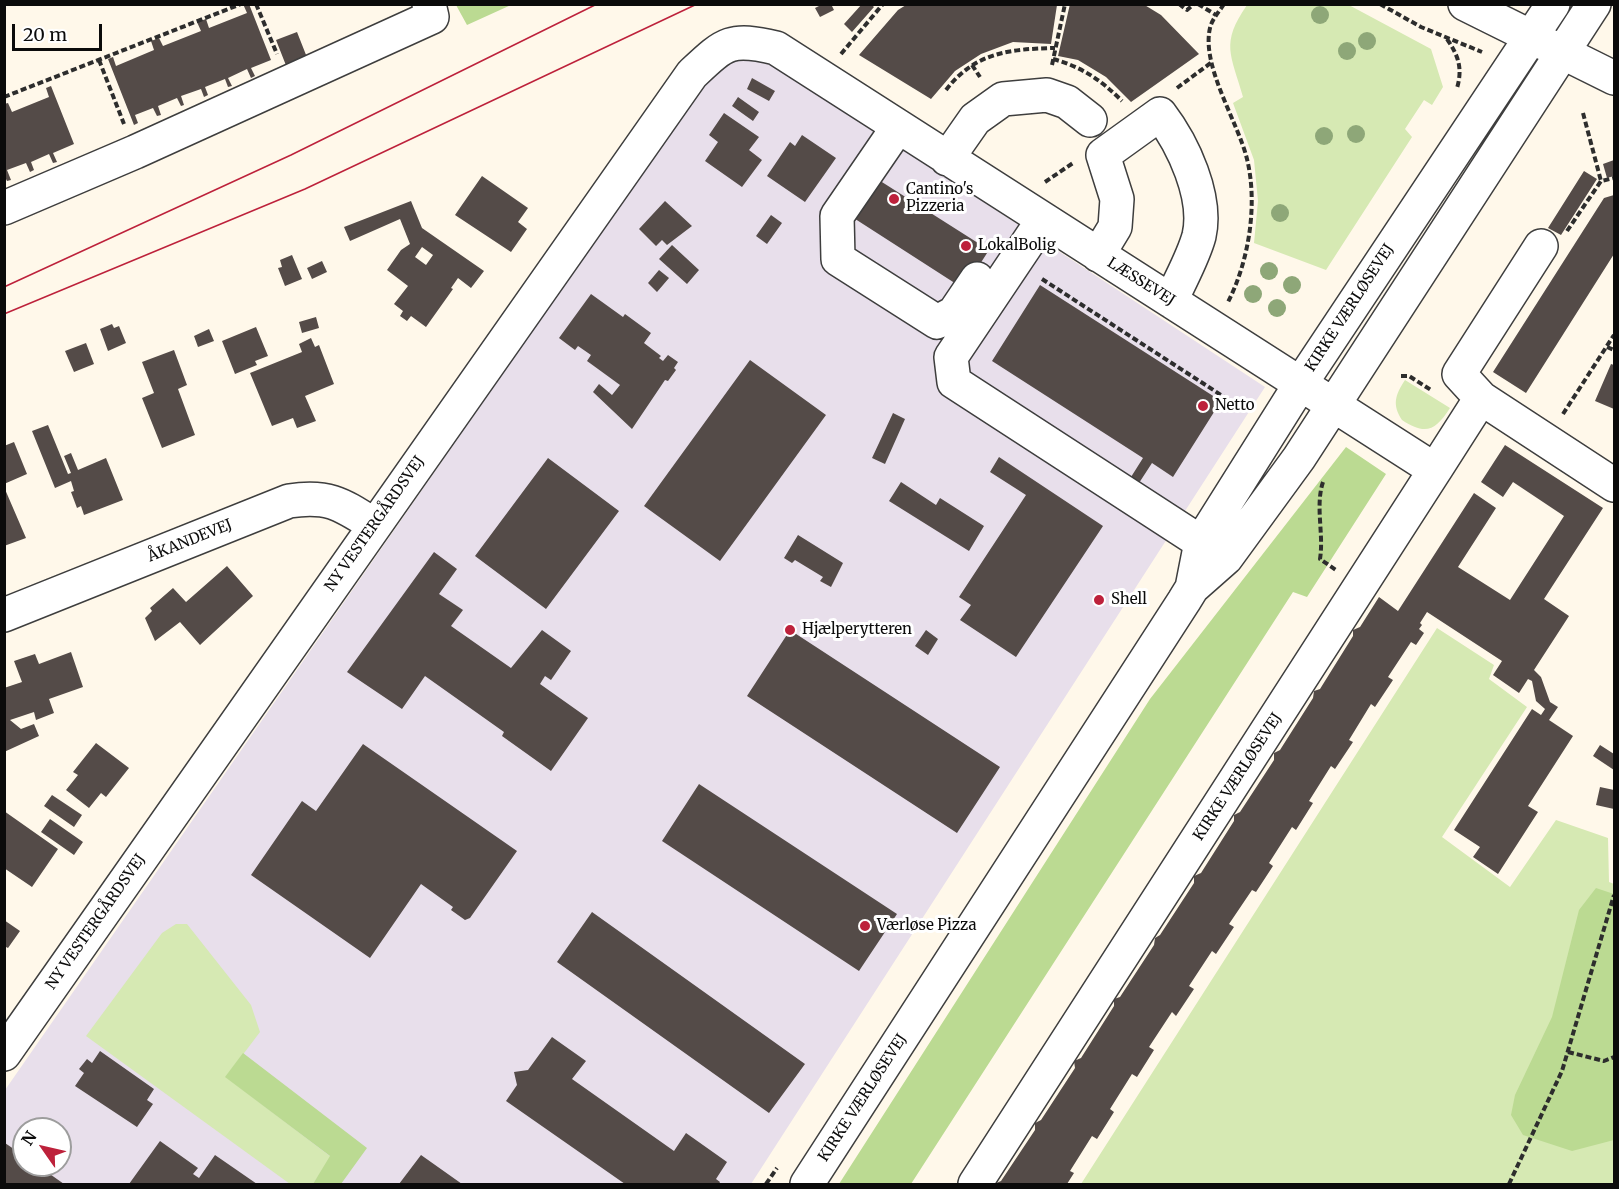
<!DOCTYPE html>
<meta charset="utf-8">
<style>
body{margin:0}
#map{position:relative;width:1619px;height:1189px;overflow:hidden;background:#fff8ea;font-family:Merriweather,serif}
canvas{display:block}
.frame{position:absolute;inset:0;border:6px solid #0b0b0b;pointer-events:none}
.north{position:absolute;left:12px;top:1117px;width:60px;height:60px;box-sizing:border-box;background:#fff;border:2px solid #9d9d9d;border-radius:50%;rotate:304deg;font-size:16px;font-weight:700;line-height:24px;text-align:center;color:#0b0b0b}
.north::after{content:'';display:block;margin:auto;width:21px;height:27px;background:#bd213b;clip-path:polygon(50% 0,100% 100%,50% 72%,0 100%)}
.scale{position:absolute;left:12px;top:24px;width:90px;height:27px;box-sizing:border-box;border:3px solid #0b0b0b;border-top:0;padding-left:8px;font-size:18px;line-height:21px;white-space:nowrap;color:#0b0b0b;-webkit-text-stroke:4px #fff;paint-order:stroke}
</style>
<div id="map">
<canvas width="1619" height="1189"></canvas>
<div class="frame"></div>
<div class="north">N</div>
<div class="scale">20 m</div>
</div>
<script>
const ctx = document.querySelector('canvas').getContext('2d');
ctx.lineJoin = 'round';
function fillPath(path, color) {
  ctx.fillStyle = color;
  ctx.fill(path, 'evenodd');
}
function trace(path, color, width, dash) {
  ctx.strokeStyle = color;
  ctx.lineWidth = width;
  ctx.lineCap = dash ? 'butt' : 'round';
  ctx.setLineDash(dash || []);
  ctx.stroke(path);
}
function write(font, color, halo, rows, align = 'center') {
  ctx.font = font + ' Merriweather,serif';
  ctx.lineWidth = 6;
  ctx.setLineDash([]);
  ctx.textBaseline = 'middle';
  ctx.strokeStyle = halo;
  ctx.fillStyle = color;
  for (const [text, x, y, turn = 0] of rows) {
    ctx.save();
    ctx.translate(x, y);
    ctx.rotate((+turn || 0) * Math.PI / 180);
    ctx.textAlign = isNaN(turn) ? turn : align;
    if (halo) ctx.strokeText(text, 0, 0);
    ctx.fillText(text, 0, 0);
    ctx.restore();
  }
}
fillPath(new Path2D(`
 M734 54 768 60 1265 387 751 1184H5V1090L707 80ZM24 1129H60V1165H24Z`), '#e8dfeb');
fillPath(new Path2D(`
 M1347 4 1431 49 1443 87 1432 105 1424 100 1405 129 1412 137 1326 270 1254 243 1258 201 1254 160 1233 103 1243 97C1231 54 1220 44 1247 5Z
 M1405 380 1450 408C1436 430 1426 436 1402 420 1392 405 1395 395 1405 380Z
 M1437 628 1494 665 1489 679 1527 707 1442 837 1510 887 1556 820 1608 838 1609 882 1614 884V1184H1081Z
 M176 924H187L251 1005 260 1032 226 1077 331 1157 313 1184H290L86 1036 162 933Z`), '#d6e9b3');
fillPath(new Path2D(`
 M456 5H511L467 25Z
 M1346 447 1386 474 1307 597 1293 592 911 1184H839L1150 699Z
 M1596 888 1614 894V1140L1572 1151 1523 1135 1511 1115 1515 1095 1552 1017 1579 910Z
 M243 1053 367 1148 341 1184H313L330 1156 225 1077Z`), '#bbda92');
fillPath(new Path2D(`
 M243 4H249L271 60 251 68 255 76 251 78 247 69 228 78 232 86 228 87 225 79 205 87 208 95 204 97 201 89 181 96 184 105 181 106 177 98 158 106 161 115 157 116 153 108 135 115 138 123 134 125 108 59 113 57 116 66 154 50 151 41 159 38 163 46 201 31 197 22 206 19 209 28 247 13Z
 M823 4H831L834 10 820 17 815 8Z
 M862 4H871L874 7 852 32 844 24Z
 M1070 4H1143L1161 15 1199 54 1131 102 1106 77 1078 60 1058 56Z
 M906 5H1057L1051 44 1013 42 981 54 955 71 931 99 859 55 898 10Z
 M297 32 310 65 289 73 276 40Z
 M752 78 775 91 769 101 747 89Z
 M51 86 74 144 53 153 57 162 53 163 49 154 31 162 34 170 30 172 26 163 7 170 11 180 7 181 4 175V104L8 103 12 112 49 97 46 88Z
 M738 97 759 112 753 121 732 106Z
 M724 113 759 137 749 150 762 160 742 187 705 161 718 142 709 135Z
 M802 135 836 158 805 202 767 176 790 142 795 146Z
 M1614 160V176L1607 178 1603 164Z
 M1584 171 1597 179 1561 235 1548 228Z
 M482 176 528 208 518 222 527 229 511 252 455 215Z
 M874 177 989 250 964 289 849 215Z
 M1614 195V254L1526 393 1493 372 1604 198Z
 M411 201 422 228 484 271 471 288 458 278 451 288 453 289 426 327 411 316 407 321 400 316 403 311 394 304 408 286 387 270 401 250 410 244 400 219 350 241 344 227ZM422 247 433 255 426 265 415 257Z
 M665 201 692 226 667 245 662 240 656 246 639 229Z
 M771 215 782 223 767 244 756 236Z
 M672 245 699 270 687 284 659 259Z
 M292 255 302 279 285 286 278 268 282 267 280 260Z
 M322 261 327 272 312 279 307 268Z
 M659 270 669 278 657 292 648 283Z
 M1040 285 1221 401 1173 477 1152 463 1139 483 1131 477 1143 458 992 361Z
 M591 294 623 317 625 314 651 333 644 343 661 356 659 358 663 361 668 355 678 362 674 368 676 370 668 381 665 380 632 429 593 392 599 384 612 395 620 385 587 361 591 355 578 346 575 350 559 338Z
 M316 317 319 328 302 333 299 322Z
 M112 324 114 328 119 326 126 343 108 351 100 329Z
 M256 327 268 356 255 361 257 365 235 374 222 341Z
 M209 329 214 341 198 347 194 336Z
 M311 338 315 347 319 345 334 384 305 396 316 421 297 428 293 418 272 426 250 373 302 352 299 344Z
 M86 343 94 364 74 372 65 351Z
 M174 350 187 385 178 389 195 435 162 448 142 398 154 393 142 362Z
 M750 360 826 415 720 561 644 506Z
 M1611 364 1614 365V409L1595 401Z
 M893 413 905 419 885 464 872 458Z
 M48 425 68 474 71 473 64 456 71 453 78 470 106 458 123 500 84 515 81 506 77 508 71 492 74 491 71 481 55 488 32 431Z
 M14 442 27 474 4 484V446Z
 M1505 445 1603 508 1544 599 1569 616 1534 670 1541 677 1550 702 1558 707 1549 720 1573 736 1528 806 1538 812 1498 874 1473 857 1480 847 1454 830 1532 709 1541 715 1545 709 1536 701 1532 681 1528 679 1519 693 1493 675 1502 661 1427 612 1420 623 1422 625 1419 629 1424 633 1416 645 1411 642 1388 677 1393 680 1375 707 1371 704 1349 740 1353 742 1335 769 1331 766 1309 801 1313 803 1296 830 1292 827 1269 863 1273 866 1256 892 1252 890 1229 924 1234 927 1216 954 1212 951 1189 986 1194 989 1176 1016 1172 1012 1149 1047 1154 1050 1137 1077 1132 1074 1110 1109 1114 1112 1097 1139 1092 1136 1070 1171 1074 1173 1067 1184H994L1001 1181 1035 1130V1123L1041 1120 1075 1068 1074 1061 1081 1058 1114 1006V999L1120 997 1154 945 1155 938 1160 935 1194 883V876L1201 873 1234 821V815L1240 812 1274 760V753L1280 750 1313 698 1314 691 1320 689 1353 636V630L1360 627 1379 597 1398 611 1474 493 1496 508 1458 567 1510 600 1564 516 1513 482 1503 497 1481 482Z
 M999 457 1103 526 1016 657 960 620 971 605 959 597 1026 495 990 472Z
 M548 458 619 511 546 609 475 556Z
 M901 482 936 505 940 498 984 526 969 551 889 501Z
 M4 487 26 538 4 546Z
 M798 535 843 563 831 587 820 581 823 577 795 560 792 563 784 558Z
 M434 552 457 569 439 594 463 610 451 626 511 668 542 630 571 651 551 680 545 676 540 684 588 718 551 771 502 736 504 732 425 676 402 709 347 672Z
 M227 566 253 596 200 645 180 622 155 641 145 618 152 611 150 608 173 588 186 602Z
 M790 630 1000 767 957 833 747 696Z
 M926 630 938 639 928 655 915 646Z
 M71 652 83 687 49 699 54 713 36 720 34 712 10 720 21 729 34 724 39 736 4 752V688L22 682 14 661 35 654 39 664Z
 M96 743 129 768 106 797 101 793 89 808 66 790 78 775 73 772Z
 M363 744 517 851 470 918 465 920 451 910 453 907 421 884 370 958 251 875 302 801 316 811Z
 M1600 745 1614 754V770L1593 756Z
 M699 784 897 914 859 971 662 841Z
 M1600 787 1614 790V809L1596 805Z
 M52 795 82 815 74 827 44 806Z
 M4 811 58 849 32 887 4 868Z
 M50 819 83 842 74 855 41 832Z
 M592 912 805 1064 769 1113 557 962Z
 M4 920 20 931 8 948 4 946Z
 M552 1037 586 1061 572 1079 674 1151 686 1133 727 1162 716 1179 720 1182 719 1184H625L506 1101 517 1085 514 1072 528 1070Z
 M100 1051 154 1089 147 1100 153 1104 137 1127 75 1086 84 1073 79 1069 87 1059 92 1063Z
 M160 1141 198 1168 193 1174 199 1178 215 1155 257 1184H129Z
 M5 1143 24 1156V1165H37L64 1184H4Z
 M421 1155 462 1184H399Z`), '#544b48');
const minor = new Path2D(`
 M1465 4 1614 78
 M898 127 837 216 838 259 937 322 954 313 977 279
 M947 159 975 119 1003 99 1047 95 1067 102 1090 120
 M4 208 135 152 432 17 429 4
 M1043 220 951 357 954 382 1219 554
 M1098 255 1115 227 1117 199 1103 155 1160 114C1183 144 1208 197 1199 236 1193 258 1180 280 1171 301
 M1481 398 1459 374 1541 246
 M1435 470 1481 398 1614 485
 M1192 588 1201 542 1301 383 1553 4
 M4 615 289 501C329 495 341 504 374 525
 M4 1054 692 74C725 43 730 37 776 48L1435 470 975 1184
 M807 1184 1184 601 1192 588 1226 558 1299 458 1594 4`);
trace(minor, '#3e3e3e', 36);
trace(new Path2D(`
 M256 4 277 54
 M1179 4 1187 10 1194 4
 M1198 4 1216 15
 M1224 4C1219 12 1212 19 1210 28 1201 66 1238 122 1247 159 1258 204 1249 261 1228 302
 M1380 4 1421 27 1482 52
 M1447 39C1458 55 1463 68 1457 88
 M841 54 883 4
 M1053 59C1082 67 1101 80 1122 101
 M99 60 124 124
 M972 65 980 77
 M1052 65 1065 4
 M1177 88 1212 62
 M946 90C975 52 1010 49 1055 48
 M4 97 241 4
 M1583 113 1601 181
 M1045 182 1073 163
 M1567 231 1601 181 1614 178
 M1042 279 1238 406
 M1607 347 1614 350
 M1401 376H1409L1431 390
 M1563 414 1614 335
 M1323 482C1315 506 1324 534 1320 559L1336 570
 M1568 1052 1604 1061 1614 1057
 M766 1184 777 1168
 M1509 1184 1562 1071 1614 895`), '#2d2d2d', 4, [6, 3]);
trace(minor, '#fff', 33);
trace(new Path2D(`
 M4 287 291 155 597 4
 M4 314 305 189 697 4`), '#bd213b', 1.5);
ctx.fillStyle = '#8ea778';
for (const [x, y] of [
 [1320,15],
 [1367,41],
 [1347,51],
 [1356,134],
 [1324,136],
 [1280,213],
 [1269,271],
 [1292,285],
 [1253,294],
 [1277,308]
]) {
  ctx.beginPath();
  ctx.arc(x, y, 9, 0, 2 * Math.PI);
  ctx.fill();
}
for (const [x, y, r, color] of [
 [894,199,6,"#bd213b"],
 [966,246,6,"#bd213b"],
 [1203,406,6,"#bd213b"],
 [1099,600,6,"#bd213b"],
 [790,630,6,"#bd213b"],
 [865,926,6,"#bd213b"]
]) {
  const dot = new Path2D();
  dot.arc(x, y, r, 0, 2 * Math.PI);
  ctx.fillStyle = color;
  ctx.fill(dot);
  trace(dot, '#fff', 2);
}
write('15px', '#0b0b0b', '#fff', [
 ["Cantino's",906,190],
 ["Pizzeria",906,207],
 ["LokalBolig",978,246],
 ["Netto",1215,406],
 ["Shell",1111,600],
 ["Hjælperytteren",802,630],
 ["Værløse Pizza",877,926]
], 'left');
write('15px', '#0b0b0b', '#fff', [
 ["LÆSSEVEJ",1141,282,32],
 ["KIRKE VÆRLØSEVEJ",1350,308,-57],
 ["NY VESTERGÅRDSVEJ",375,524,-55],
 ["ÅKANDEVEJ",190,541,-22],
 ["KIRKE VÆRLØSEVEJ",1238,777,-57],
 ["NY VESTERGÅRDSVEJ",96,922,-55],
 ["KIRKE VÆRLØSEVEJ",863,1098,-57]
]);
</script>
